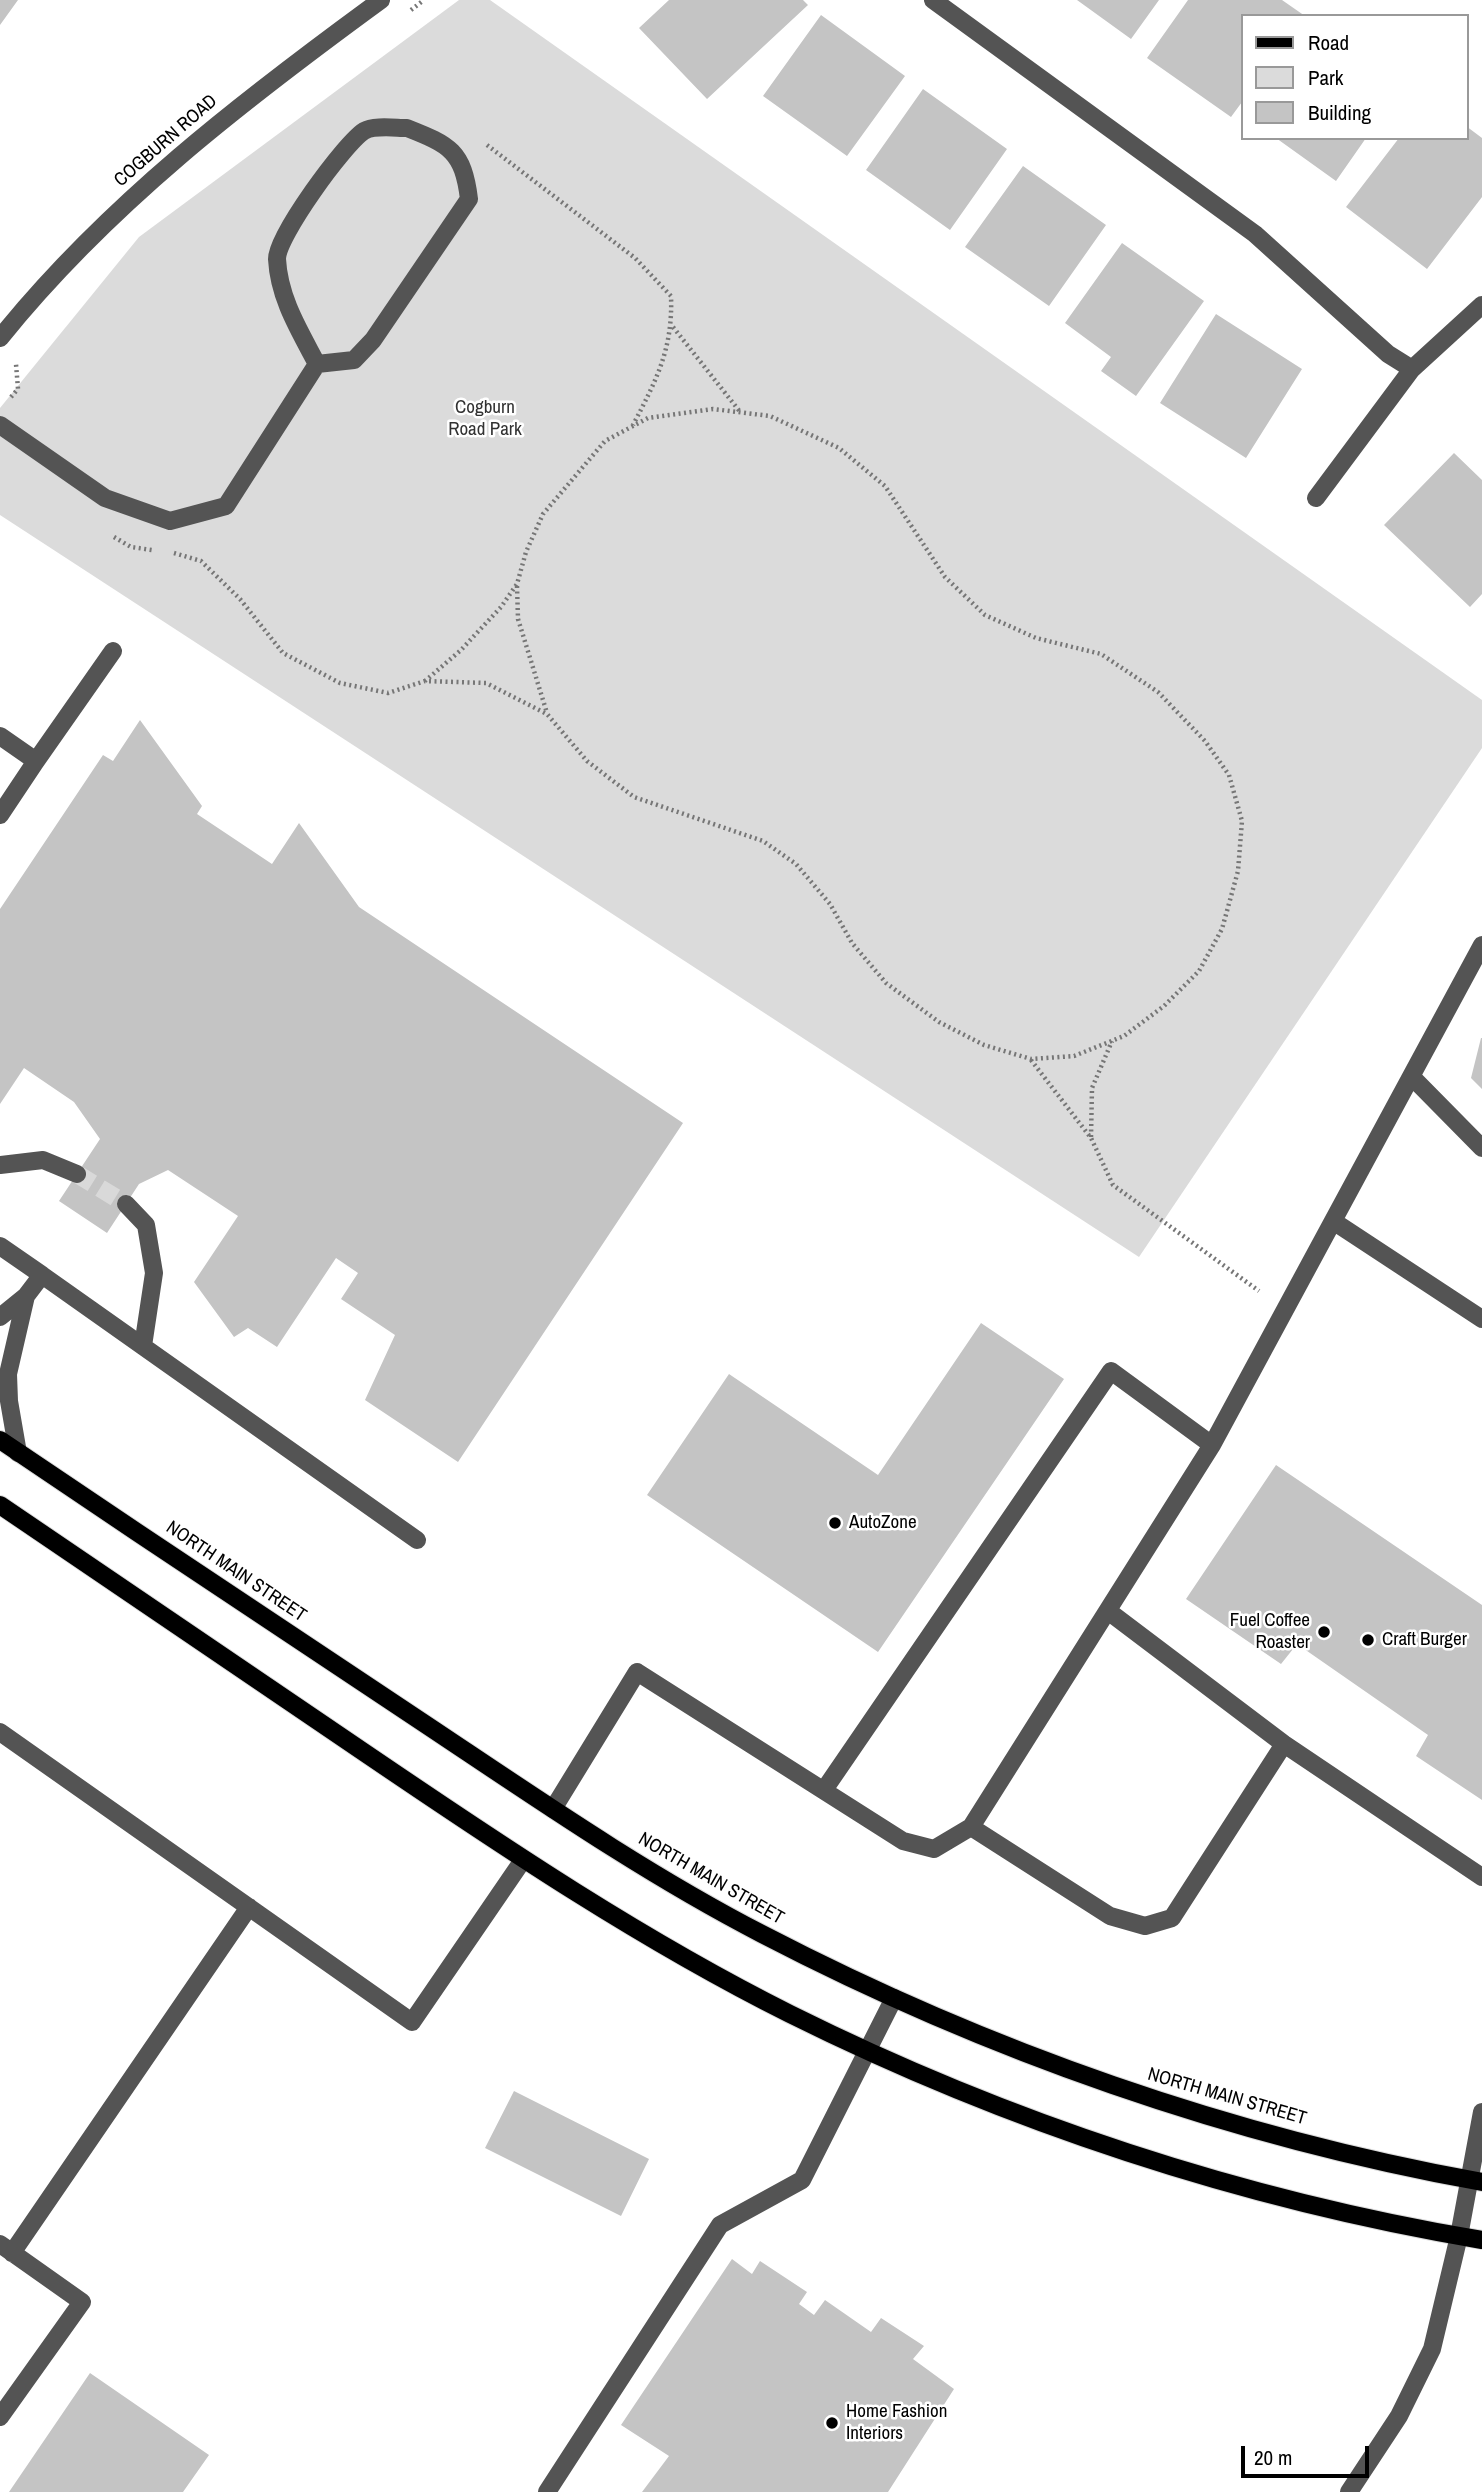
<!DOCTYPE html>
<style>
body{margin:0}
#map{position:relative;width:1482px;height:2492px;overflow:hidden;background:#fff;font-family:"Archivo Narrow",sans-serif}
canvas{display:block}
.legend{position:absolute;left:1241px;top:14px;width:228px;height:126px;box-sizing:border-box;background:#fff;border:2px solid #999;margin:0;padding:9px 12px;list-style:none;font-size:21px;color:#000}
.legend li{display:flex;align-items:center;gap:14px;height:35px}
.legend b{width:35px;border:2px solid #999}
.scale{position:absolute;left:1241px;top:2446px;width:128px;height:32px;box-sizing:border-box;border:4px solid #000;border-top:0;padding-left:9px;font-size:21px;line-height:24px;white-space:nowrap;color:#000;-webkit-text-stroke:5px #fff;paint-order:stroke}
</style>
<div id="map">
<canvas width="1482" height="2492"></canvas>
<ul class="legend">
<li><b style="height:9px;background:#000"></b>Road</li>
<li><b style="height:19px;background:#dbdbdb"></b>Park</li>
<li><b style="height:19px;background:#c4c4c4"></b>Building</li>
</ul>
<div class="scale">20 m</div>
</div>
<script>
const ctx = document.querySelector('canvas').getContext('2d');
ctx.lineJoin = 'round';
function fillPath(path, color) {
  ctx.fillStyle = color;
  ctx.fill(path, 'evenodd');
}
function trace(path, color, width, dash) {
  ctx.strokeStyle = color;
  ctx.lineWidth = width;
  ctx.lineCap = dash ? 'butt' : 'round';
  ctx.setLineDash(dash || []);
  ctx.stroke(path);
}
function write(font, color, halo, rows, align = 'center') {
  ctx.font = font + ' "Archivo Narrow",sans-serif';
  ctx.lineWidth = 5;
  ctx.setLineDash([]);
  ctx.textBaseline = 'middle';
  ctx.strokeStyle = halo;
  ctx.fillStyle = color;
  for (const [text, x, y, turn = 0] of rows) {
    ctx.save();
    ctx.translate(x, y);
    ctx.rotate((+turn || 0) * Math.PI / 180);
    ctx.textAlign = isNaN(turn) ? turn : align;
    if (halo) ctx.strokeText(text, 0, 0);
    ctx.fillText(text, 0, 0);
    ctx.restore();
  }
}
fillPath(new Path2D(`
 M459 0H490L1482 700V748L1139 1257 0 515V408L139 237Z`), '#dbdbdb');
fillPath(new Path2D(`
 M0 0H18L0 25Z
 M669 0H803L808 5 707 99 639 28Z
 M1077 0H1159L1131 39Z
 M1188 0H1282L1305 16H1242V102L1231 117 1147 58Z
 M821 15 905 76 847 156 763 96Z
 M923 89 1007 149 950 230 866 170Z
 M1466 126 1482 138V197L1427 269 1346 207 1399 138H1466Z
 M1276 138H1366L1336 181Z
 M1023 166 1106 225 1049 306 965 247Z
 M1122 243 1204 301 1136 396 1101 371 1111 357 1065 323Z
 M1216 314 1302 369 1246 458 1160 403Z
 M1454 453 1482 480V594L1470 607 1384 525Z
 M140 720 202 806 197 814 272 864 299 823 359 907 683 1123 458 1462 365 1400 395 1335 341 1299 358 1273 336 1258 277 1347 248 1328 234 1337 194 1282 238 1216 168 1170 139 1184 107 1233 59 1201 100 1139 74 1102 24 1068 0 1104V909L103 755 113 761Z
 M1481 1038H1482V1089L1471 1078Z
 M981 1323 1064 1379 878 1652 647 1495 729 1374 878 1475Z
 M1276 1465 1482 1605V1800L1416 1756 1428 1735 1297 1644 1281 1664 1186 1599Z
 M514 2091 649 2159 621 2216 485 2148Z
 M732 2259 752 2274 760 2261 807 2292 799 2304 814 2315 825 2300 871 2332 881 2318 924 2346 913 2359 954 2389 888 2492H642L669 2456 621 2425Z
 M90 2373 209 2455 183 2492H9Z`), '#c4c4c4');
trace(new Path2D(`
 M77 1174 126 1204`), '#d9d9d9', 18, [18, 9]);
const major = new Path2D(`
 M0 1440C137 1533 275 1624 413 1716 526 1791 640 1871 762 1934 987 2051 1232 2137 1482 2182
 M0 1505C123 1588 245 1672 368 1755 505 1848 642 1940 790 2014 1007 2122 1243 2200 1482 2240`);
trace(major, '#dbdbdb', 20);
trace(new Path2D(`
 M411 10 424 0
 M487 145 635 258 671 296C673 348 657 379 633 425
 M673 327 741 413
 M11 397 18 389 16 364
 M114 537 131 547 152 550
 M174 553 201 561 240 599 283 653 340 683 388 693 425 681 486 683 547 714 587 761 634 797 763 841 796 864 830 904 852 943 886 983 939 1022 984 1045 1031 1059 1074 1056 1124 1036 1164 1006 1199 971 1222 929 1238 871 1242 821 1229 775 1205 741 1158 692 1101 654 1036 638 985 615 945 577 885 486 839 448 770 416 713 409 648 418 605 441 543 514 526 552 517 584 501 607 461 650 425 681
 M517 586 518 619 547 713
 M1031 1060 1091 1138 1113 1185 1259 1291
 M1091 1137 1092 1088 1112 1041`), '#767676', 4.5, [2, 3.5]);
trace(new Path2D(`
 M933 0 1255 234 1388 354 1412 369 1482 305
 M407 128C450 145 463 151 469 199L373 340 354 360 317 364C299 330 279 298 277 259 277 236 344 144 364 131 374 125 395 128 407 128Z
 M0 338C107 205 244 100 381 0
 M0 425 105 498 170 521 226 506 317 364
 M1316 498 1412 369
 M0 736 36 761 0 815
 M36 761 113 651
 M1412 1077 1482 1148
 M0 1165 43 1160 77 1174
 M126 1204 146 1225 154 1273 143 1346
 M1333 1221 1482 1319
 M0 1246 42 1275
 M0 1317 26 1296 42 1275 417 1540
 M18 1453 9 1401 8 1374 26 1296
 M1108 1611 1284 1744 1482 1877
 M0 1732 412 2022 523 1860
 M824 1790 1111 1371 1212 1445
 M553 1809 637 1672 903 1841 934 1849 971 1827 1212 1445 1482 945
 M971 1827 1110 1916 1145 1926 1172 1918 1284 1744
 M0 2244 82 2302 0 2417
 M12 2253 249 1907
 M547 2492 720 2225 802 2180 894 1998
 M1349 2492 1399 2416 1432 2349 1459 2236 1482 2112`), '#545454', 18);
trace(major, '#000', 18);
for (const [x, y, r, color] of [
 [835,1523,7,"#000"],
 [1324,1632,7,"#000"],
 [1368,1640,7,"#000"],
 [832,2423,7,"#000"]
]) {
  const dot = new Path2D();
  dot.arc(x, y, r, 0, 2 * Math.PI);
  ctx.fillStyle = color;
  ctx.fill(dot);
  trace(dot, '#fff', 2.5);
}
write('19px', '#000', '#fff', [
 ["COGBURN ROAD",166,141,-41],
 ["NORTH MAIN STREET",236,1572,34],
 ["NORTH MAIN STREET",711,1879,30],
 ["NORTH MAIN STREET",1227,2097,16]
]);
write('19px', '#323232', '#fff', [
 ["Cogburn",485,408],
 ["Road Park",485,430]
]);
write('19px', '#000', '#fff', [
 ["AutoZone",849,1523],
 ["Fuel Coffee",1310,1621,"right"],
 ["Roaster",1310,1643,"right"],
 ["Craft Burger",1382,1640],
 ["Home Fashion",846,2412],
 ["Interiors",846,2434]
], 'left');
</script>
